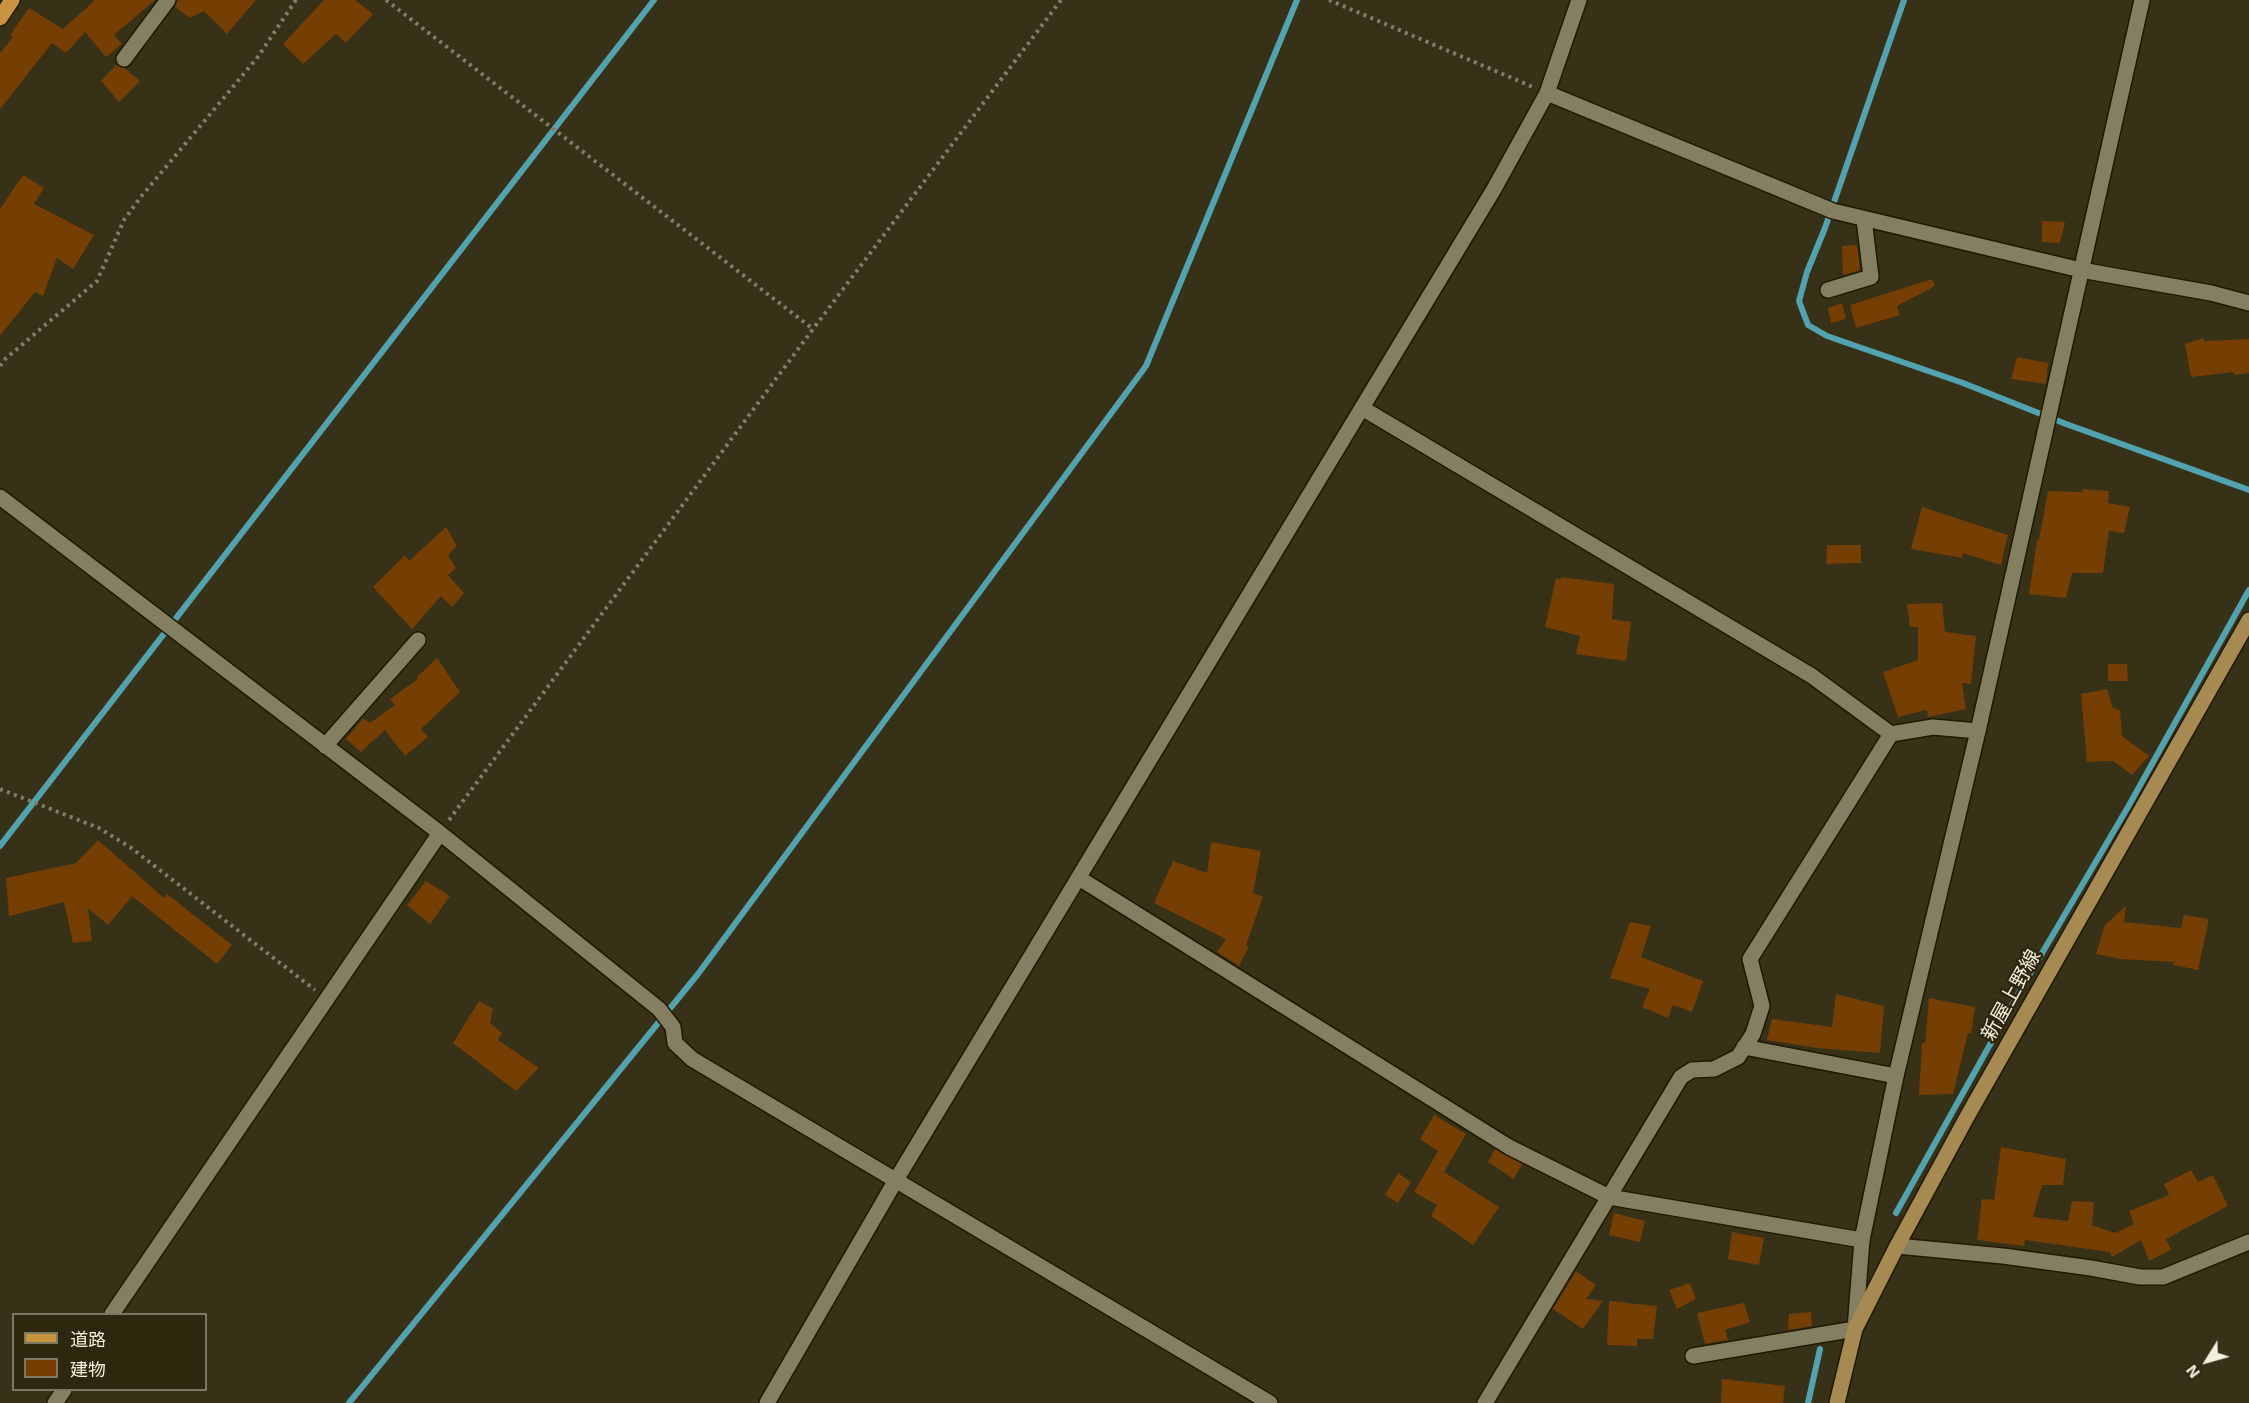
<!DOCTYPE html>
<meta charset="utf-8">
<style>
body{margin:0}
#map{position:relative;width:2249px;height:1403px;overflow:hidden;background:#373117;font-family:"Exo 2","Noto Sans JP",sans-serif}
canvas{display:block}
.legend{position:absolute;left:12px;top:1313px;width:195px;height:78px;box-sizing:border-box;background:#2d270d;border:2px solid #7c7761;margin:0;padding:8px 10px;list-style:none;font-size:18px;color:#f3efe0}
.legend li{display:flex;align-items:center;gap:12px;height:30px}
.legend b{width:30px;border:2px solid #7c7761}
.north{position:absolute;left:2177px;top:1331px;width:60px;height:60px;-webkit-text-stroke:4px #2d270d;paint-order:stroke;rotate:233deg;font-size:16px;font-weight:700;line-height:24px;text-align:center;color:#f3efe0}
.north::after{content:'';display:block;margin:auto;width:21px;height:27px;background:#f3efe0;clip-path:polygon(50% 0,100% 100%,50% 72%,0 100%)}
</style>
<div id="map">
<canvas width="2249" height="1403"></canvas>
<ul class="legend">
<li><b style="height:8px;background:#c89440"></b>道路</li>
<li><b style="height:16px;background:#753e03"></b>建物</li>
</ul>
<div class="north">N</div>
</div>
<script>
const ctx = document.querySelector('canvas').getContext('2d');
ctx.lineJoin = 'round';
function trace(path, color, width, dash) {
  ctx.strokeStyle = color;
  ctx.lineWidth = width;
  ctx.lineCap = dash ? 'butt' : 'round';
  ctx.setLineDash(dash || []);
  ctx.stroke(path);
}
function fillPath(path, color) {
  ctx.fillStyle = color;
  ctx.fill(path, 'evenodd');
}
function write(font, color, halo, rows, align = 'center') {
  ctx.font = font + ' "Exo 2","Noto Sans JP",sans-serif';
  ctx.lineWidth = 5;
  ctx.setLineDash([]);
  ctx.textBaseline = 'middle';
  ctx.strokeStyle = halo;
  ctx.fillStyle = color;
  for (const [text, x, y, turn = 0] of rows) {
    ctx.save();
    ctx.translate(x, y);
    ctx.rotate((+turn || 0) * Math.PI / 180);
    ctx.textAlign = isNaN(turn) ? turn : align;
    if (halo) ctx.strokeText(text, 0, 0);
    ctx.fillText(text, 0, 0);
    ctx.restore();
  }
}
trace(new Path2D(`
 M1904 0 1825 228 1807 272 1799 301 1808 325 1827 336 1963 383 2066 424 2249 490
 M0 846 654 0
 M1896 1213 2021 989 2128 807 2249 590
 M349 1403 698 974 1146 366 1297 0
 M1808 1403 1820 1349`), '#51a3b0', 6);
fillPath(new Path2D(`
 M95 0H155L114 35 122 44 106 57 85 32 66 53 52 43 0 109V53L13 37 10 35 29 8 63 29Z
 M178 0H256L227 34 204 11 190 18 175 7Z
 M324 0H355L373 14 346 43 336 34 303 64 283 44Z
 M116 65 125 68 140 81 119 102 101 81Z
 M23 175 44 188 34 204 94 235 73 269 57 258 43 296 35 292 0 336V209Z
 M2042 221 2065 222 2060 243 2042 242Z
 M1857 245 1860 270 1843 275 1842 246Z
 M1932 279 1935 286 1897 306 1900 315 1856 328 1850 305Z
 M1842 303 1846 319 1831 323 1828 308Z
 M2204 338V341L2249 339V373L2234 375V372L2191 377 2185 344Z
 M2017 357 2048 363 2046 384 2011 379Z
 M2083 489 2109 491 2108 503 2130 507 2124 533 2109 531 2103 573H2072L2066 598 2029 594 2037 540H2039L2048 491 2082 492Z
 M1922 507 2008 535 2001 565 1963 553 1962 558 1911 549Z
 M446 527 457 546 448 555 456 568 448 575 464 593 452 607 441 596 412 629 373 587 405 555 409 561Z
 M1827 545H1861V563L1826 564Z
 M1561 577 1614 584 1612 619 1631 622 1626 661 1576 654 1580 636 1545 627 1556 578 1560 580Z
 M1942 603 1945 632 1976 636 1971 684 1962 683 1966 709 1928 717 1927 710 1898 717 1883 672 1918 660V627H1910L1907 604Z
 M437 658 460 692 421 729 428 737 405 756 385 730 361 752 346 739 363 718 370 723 395 705 390 699 418 679 417 677Z
 M2108 664H2127L2128 681H2108Z
 M2107 689 2113 708 2120 710 2122 736 2149 756 2132 775 2113 761 2087 762 2081 694Z
 M98 840 164 898 167 894 232 945 217 964 132 896 108 925 88 908 92 941 73 943 64 902 9 916 6 878 76 863Z
 M1211 842 1261 851 1253 893 1263 897 1246 945 1249 946 1239 966 1217 952 1226 939 1154 903 1173 861 1207 873Z
 M426 881 450 896 430 924 407 905Z
 M2126 906 2124 922 2181 928 2184 915 2209 919 2198 970 2173 965 2174 962 2121 959 2096 954 2105 925Z
 M1630 922 1651 926 1641 957 1703 981 1692 1012 1673 1005 1668 1018 1642 1007 1650 989 1610 978Z
 M1836 994 1884 1006 1880 1053 1817 1048 1767 1040 1772 1019 1832 1027Z
 M1929 998 1975 1007 1971 1034 1968 1033 1953 1094 1919 1095 1922 1043H1925Z
 M479 1001 493 1009 490 1023 502 1033 498 1040 539 1068 516 1091 453 1043Z
 M1434 1115 1466 1134 1444 1172 1499 1207 1473 1245 1431 1216 1437 1205 1414 1192 1438 1151 1420 1139Z
 M2001 1147 2066 1159 2063 1185H2042L2033 1217 2068 1221 2072 1201 2094 1202 2092 1225 2115 1233 2134 1224 2129 1211 2169 1195 2164 1184 2191 1170 2198 1182 2213 1175 2228 1206 2166 1239 2171 1250 2149 1261 2141 1240 2112 1257 2110 1252 2025 1240 2024 1246 1977 1240 1982 1199 1994 1200Z
 M1495 1149 1522 1164 1514 1179 1488 1162Z
 M1398 1173 1411 1182 1398 1203 1385 1195Z
 M1614 1213 1645 1221 1640 1242 1609 1235Z
 M1732 1232 1764 1238 1759 1265 1728 1259Z
 M1576 1271 1596 1285 1586 1299 1603 1301 1583 1329 1553 1309Z
 M1690 1283 1696 1299 1677 1309 1669 1290Z
 M1609 1301 1657 1306 1653 1339H1637V1346L1607 1345Z
 M1744 1303 1750 1322 1725 1330 1728 1340 1705 1344 1697 1313Z
 M1811 1312 1812 1326 1788 1330 1789 1314Z
 M1722 1379 1785 1386 1783 1403H1721Z`), '#753e03');
const minor = new Path2D(`
 M124 59 168 0
 M1547 93 1833 211 2081 270 2211 293 2249 303
 M1828 290 1871 277 1864 219
 M1362 408 1812 676 1891 734
 M0 497 440 833 659 1009 673 1027 675 1043 692 1059 1270 1403
 M325 746 418 640
 M1079 878 1509 1147 1609 1197 1862 1240
 M1744 1047 1896 1076
 M1897 1246 2003 1256 2091 1268 2140 1277H2163L2249 1242
 M112 1314 440 833
 M1693 1356 1855 1329
 M55 1403 64 1390
 M767 1403 896 1180 1494 189 1547 93 1579 0
 M1485 1403 1681 1077 1692 1070 1714 1069 1738 1057 1753 1034 1762 1006 1750 959 1891 734 1933 727 1978 731`);
const tertiary = new Path2D(`
 M1855 1329 1862 1240 1896 1076 1978 731 2142 0`);
const secondary = new Path2D(`
 M1837 1403 1855 1329 1897 1246 1968 1115 2249 620`);
const primary = new Path2D(`
 M0 18 12 0`);
trace(minor, '#1f1901', 18);
trace(tertiary, '#1f1901', 18);
trace(secondary, '#1f1901', 18);
trace(primary, '#1f1901', 18);
trace(new Path2D(`
 M386 0 813 329
 M1329 0 1533 87
 M0 366 4 360 97 281 124 220 140 198 257 58 296 0
 M0 789 99 828 130 847 315 990
 M449 820 813 329 1061 0`), '#837e68', 4, [3, 4.5]);
trace(minor, '#857f62', 15);
trace(tertiary, '#857f62', 15);
trace(secondary, '#a68a51', 15);
trace(primary, '#c89440', 15);
write('20px', '#f3efe0', '#2d270d', [
 ["新屋上野線",2011,995,-61]
]);
</script>
